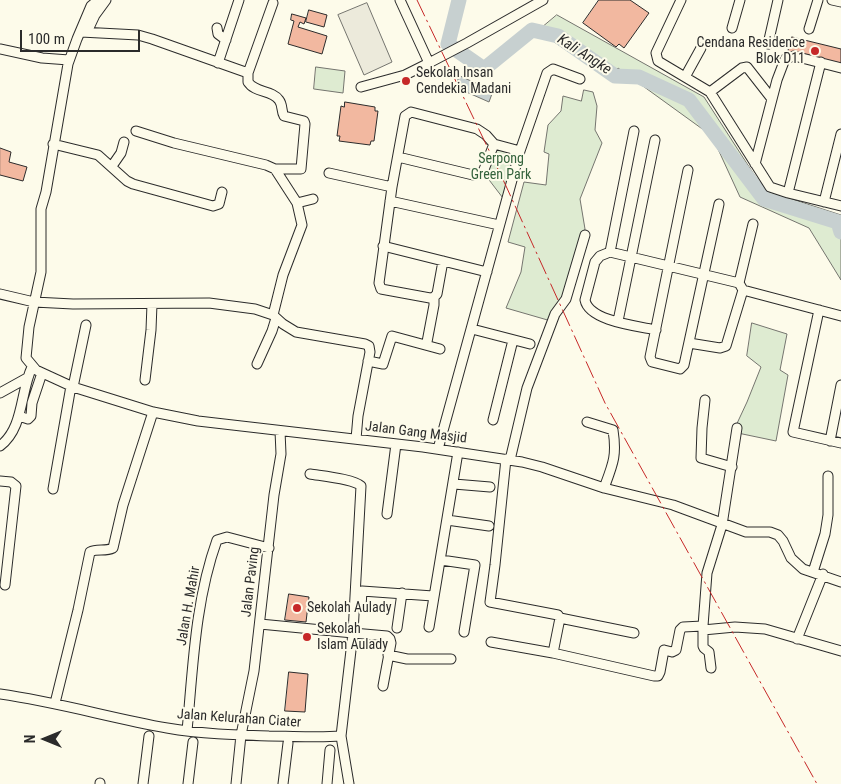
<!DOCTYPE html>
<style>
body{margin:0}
#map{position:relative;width:841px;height:784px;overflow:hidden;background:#fdfbea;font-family:"Roboto Condensed",sans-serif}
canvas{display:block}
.north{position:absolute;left:20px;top:714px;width:50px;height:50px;-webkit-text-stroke:4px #fdfbea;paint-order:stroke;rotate:270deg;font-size:14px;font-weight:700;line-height:20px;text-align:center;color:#2b2b2b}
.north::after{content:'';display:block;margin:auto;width:18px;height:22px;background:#2b2b2b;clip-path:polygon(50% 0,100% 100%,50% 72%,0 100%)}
.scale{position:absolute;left:20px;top:30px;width:120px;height:22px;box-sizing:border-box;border:2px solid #2b2b2b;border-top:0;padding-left:6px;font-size:15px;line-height:18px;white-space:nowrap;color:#2b2b2b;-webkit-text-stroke:4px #fdfbea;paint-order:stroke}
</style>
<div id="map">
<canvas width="841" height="784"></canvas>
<div class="north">N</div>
<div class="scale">100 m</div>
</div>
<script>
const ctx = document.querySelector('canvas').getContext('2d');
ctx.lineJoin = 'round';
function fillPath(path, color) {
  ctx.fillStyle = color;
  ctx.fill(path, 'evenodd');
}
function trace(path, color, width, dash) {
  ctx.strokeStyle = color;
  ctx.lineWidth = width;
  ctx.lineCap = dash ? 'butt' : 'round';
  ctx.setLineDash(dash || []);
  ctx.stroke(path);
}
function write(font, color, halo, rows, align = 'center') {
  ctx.font = font + ' "Roboto Condensed",sans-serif';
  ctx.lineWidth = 4;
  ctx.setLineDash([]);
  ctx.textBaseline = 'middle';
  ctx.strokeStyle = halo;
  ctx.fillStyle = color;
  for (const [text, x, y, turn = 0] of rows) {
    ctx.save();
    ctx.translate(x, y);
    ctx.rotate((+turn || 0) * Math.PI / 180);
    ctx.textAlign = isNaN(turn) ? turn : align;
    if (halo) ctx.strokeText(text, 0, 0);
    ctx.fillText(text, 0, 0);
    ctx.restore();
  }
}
const green = new Path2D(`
 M557 15 704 97 764 190 841 215V280L809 228 740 197 712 136 618 68 608 78 538 31Z
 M316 67 345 71 343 93 314 89Z
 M584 90 593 92 597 106 595 130 602 143 580 199 585 229 566 302 551 321 506 308 521 272 525 247 508 242 524 182 546 185 549 154 544 152 548 125 561 111 563 96 581 101Z
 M494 144 520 151 506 202 483 172Z
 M752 323 787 334 780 370 788 375 776 441 733 432 747 402 761 367 747 356Z`);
fillPath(green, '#deebd1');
trace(green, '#74746e', 1);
const parking = new Path2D(`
 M367 3 392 62 364 75 338 15Z`);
fillPath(parking, '#eceadb');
trace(parking, '#74746e', 1);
const water = new Path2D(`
 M460 76 493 91 489 102 455 87Z`);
fillPath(water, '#c7d0d0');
trace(water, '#74746e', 1);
trace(new Path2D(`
 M459 0 448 44 484 69 532 30 558 36 615 76 639 77 689 100 764 199 838 222 841 232`), '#c7d0d0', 15);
const building = new Path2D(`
 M599 0H630L649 13 624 48 619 44 616 47 583 23Z
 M309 10 327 15 324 27 306 22Z
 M292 14 306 18 304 24 300 22 298 27 327 36 322 54 288 44 294 21 291 20Z
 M792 37 841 49V66L788 52Z
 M345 102 375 107V111H378L374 141H371L370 145 339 141 340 136H337L341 106 344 107Z
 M0 148 11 152 9 162 27 167 23 181 0 175Z
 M289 594 309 597 306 622 285 620Z
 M289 672 308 674 305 712 285 711Z`);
fillPath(building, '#f2b8a0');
trace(building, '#2b2b2b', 1);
const minor = new Path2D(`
 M98 0 91 6 77 39 68 64 46 192 41 209V272L29 327 26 358 36 370 73 387 153 412 198 421 423 447 522 462 542 467 604 488 673 505 746 532H770L778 535 783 541 791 558 803 569 841 582
 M400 0 429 63 467 43 543 0
 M681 0 656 53 658 61 710 92 770 187 788 193 841 206
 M832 0 841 2
 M273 3 248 73V82C255 93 272 90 279 100 283 105 281 111 284 116L304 121 305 124 301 169H275
 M217 28 218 34 226 40
 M732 28 740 0
 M809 29 818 0
 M81 32 138 35 152 39 248 73
 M87 32 95 15 106 0
 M768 44 778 0
 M0 49 42 58 69 60
 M218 63 239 0
 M685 77 701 48
 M361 87 405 75 429 63
 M710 92 742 68 747 67 772 99
 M136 131 174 143 266 165 275 169 297 203 313 199
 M53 144 98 155 127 181 133 184 213 206 219 204 222 192
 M398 157 473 175 483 172 494 144
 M755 164 777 80 785 59 794 56 841 68
 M112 166 121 153 124 142
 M688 170 650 357 652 362 680 369 684 365 719 204
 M329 173 392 187
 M788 193 821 62
 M390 201 499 225
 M824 202 841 134
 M383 246 487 272
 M610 252 634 131
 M739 283 753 224
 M0 294 34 302 73 304 209 303 255 309 273 315 283 324 296 332 365 344 369 346 370 352 358 416 356 439
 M434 297 430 298 381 289 379 283 392 187 405 116 411 112 477 129 486 135 494 144 520 151
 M819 310 793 432 841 443
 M273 315 283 275 302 225 297 203
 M618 321 655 140
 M472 329 530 344
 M656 330C637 326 589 321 585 300L595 262 600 256 610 252 739 283 743 290 841 316
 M427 342 434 305V297L437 294 443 261
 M689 343 720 348 726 346 743 290
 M368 361 383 364 392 336 440 349
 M257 364 272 331 276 318
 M145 380 151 330 152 304
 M73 387 86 325
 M0 393 27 378
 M705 400 702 428 701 458 732 467
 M22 417 28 419 31 416 32 403 42 373
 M493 420 513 340
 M587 422 613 430C617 456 613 464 604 488
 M830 441 841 385
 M0 446C24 428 20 392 32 367
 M438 449 520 151 547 73 553 69 580 79
 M506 459 495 565 490 602 558 615 560 618 634 633
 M510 460 527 388 555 314 566 299 585 235
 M310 474C322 476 354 479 361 486L353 633 387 636 390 639 391 643 383 686
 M0 481 11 482 16 486 5 585
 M454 484 490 487
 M53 489 71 386
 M387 514 396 444
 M447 520 489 526
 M441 560 475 565 464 632
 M813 572 825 534 828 515V476
 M361 607 362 591 433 596
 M260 624 353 633 341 736
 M429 627 458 452
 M397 628 402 593
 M703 630 735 627 765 629 841 651
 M797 639 823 574
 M491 642 553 653 654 676H658L660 672 664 650 672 652 676 650 680 630 683 627 703 626
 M553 653 560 618
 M388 655 407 659H451
 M711 668 709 652 704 648 703 646V626L707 573 722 525 737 428
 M0 694C57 702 111 718 167 728 201 734 235 735 269 736 293 736 317 738 341 736L349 784
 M55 703 78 610 90 552C97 548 105 552 113 548L123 505 153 412
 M187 731C193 667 195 601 217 540L227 537 269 548
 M100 784V783
 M143 784 149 736
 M188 784 193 742
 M236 784 241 735 254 671 274 495 281 454 280 431
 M283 784 288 743
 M327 784 330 750`);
trace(minor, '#2b2b2b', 11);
trace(minor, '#fdfbea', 9);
trace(new Path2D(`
 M417 0 506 186 605 403 817 784`), '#c62828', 1, [18, 4, 2.5, 4]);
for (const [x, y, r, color] of [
 [815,51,5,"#c62828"],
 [406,81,5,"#c62828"],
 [297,608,5,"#c62828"],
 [307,637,5,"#c62828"]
]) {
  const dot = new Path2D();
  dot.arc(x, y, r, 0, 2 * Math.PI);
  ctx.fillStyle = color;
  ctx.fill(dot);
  trace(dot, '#fdfbea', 2);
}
write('14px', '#2b2b2b', '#fdfbea', [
 ["Cendana Residence",805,43,"right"],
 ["Blok D11",805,59,"right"],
 ["Sekolah Insan",416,73],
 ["Cendekia Madani",416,89],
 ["Sekolah Aulady",307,608],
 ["Sekolah",317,629],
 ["Islam Aulady",317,645]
], 'left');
write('14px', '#34623c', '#fdfbea', [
 ["Serpong",501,159],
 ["Green Park",501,175]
]);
write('14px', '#2b2b2b', '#fdfbea', [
 ["Jalan Gang Masjid",416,433,7],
 ["Jalan Paving",251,582,-83],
 ["Jalan H. Mahir",189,606,-80],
 ["Jalan Kelurahan Ciater",239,719,4]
]);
write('italic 15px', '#2b2b2b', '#fdfbea', [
 ["Kali Angke",584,55,33]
]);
</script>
